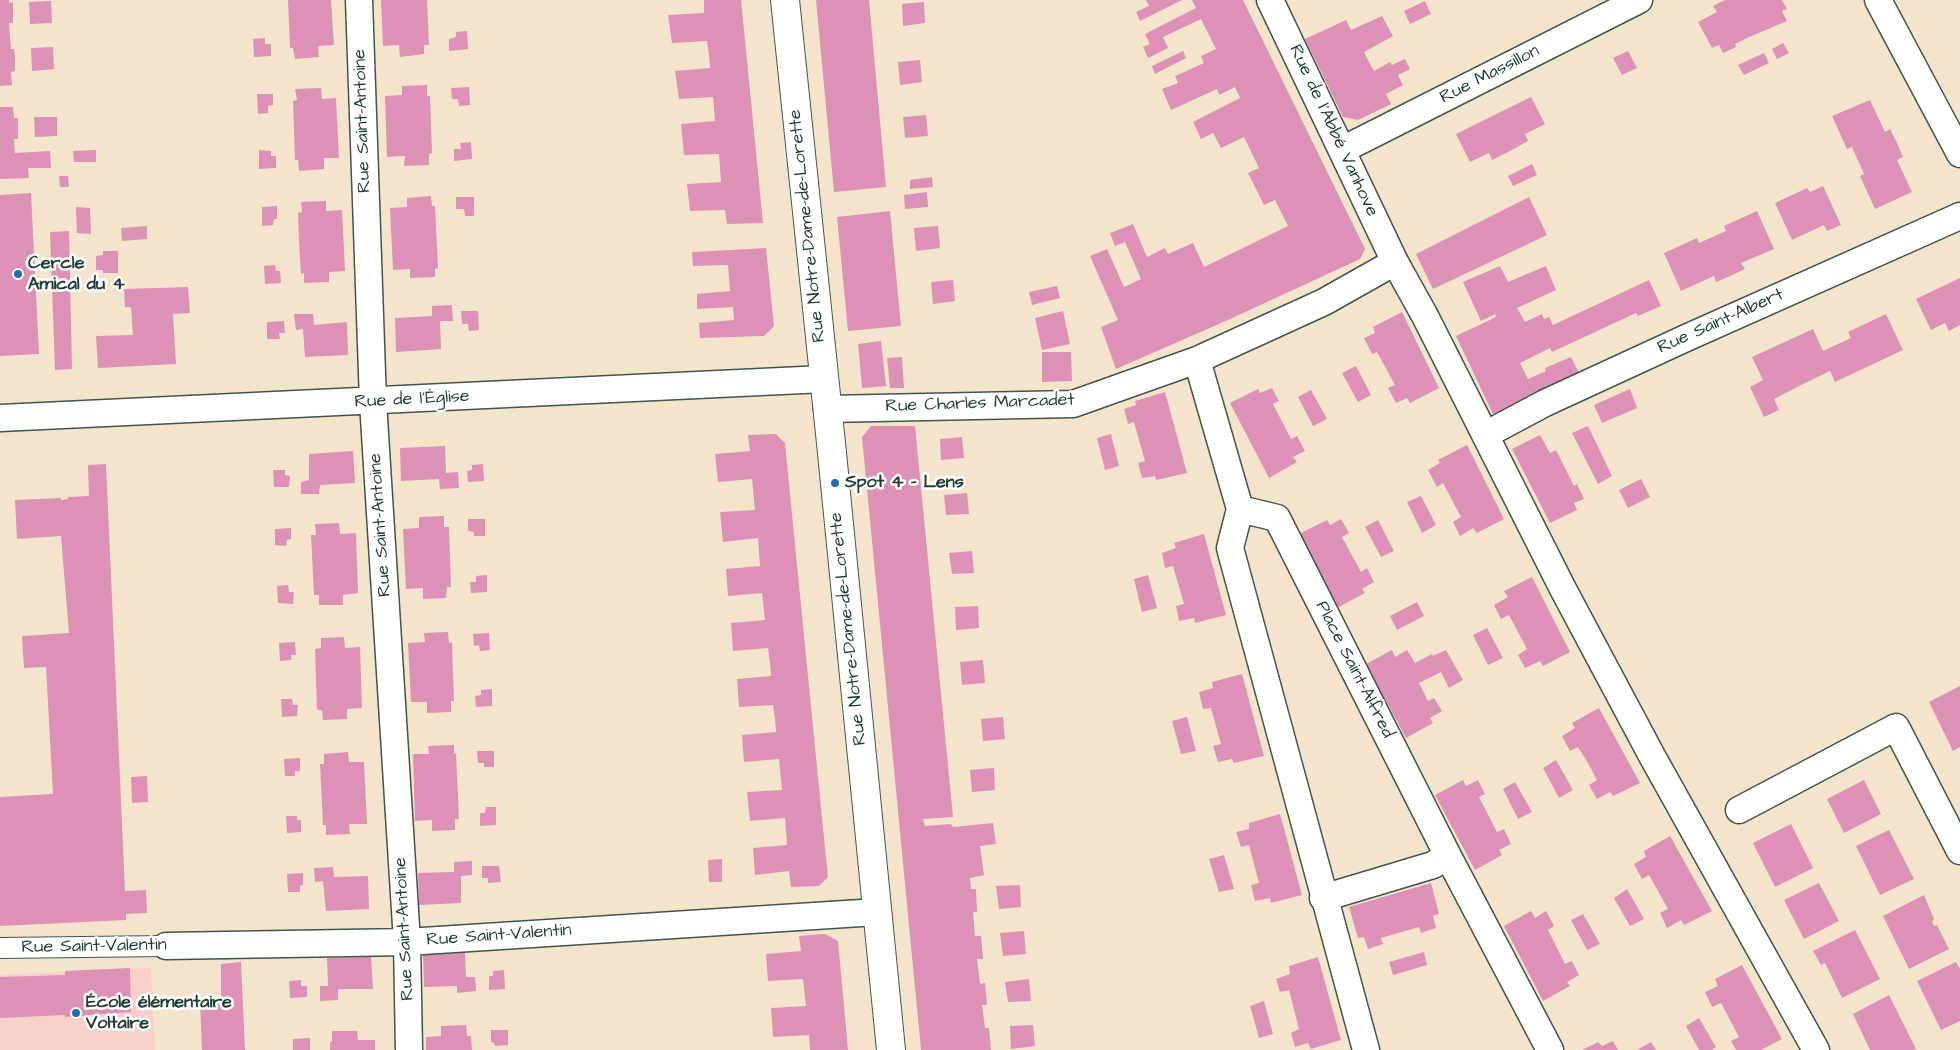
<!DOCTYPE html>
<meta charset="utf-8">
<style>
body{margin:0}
canvas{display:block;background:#f4e4cc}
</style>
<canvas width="1960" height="1050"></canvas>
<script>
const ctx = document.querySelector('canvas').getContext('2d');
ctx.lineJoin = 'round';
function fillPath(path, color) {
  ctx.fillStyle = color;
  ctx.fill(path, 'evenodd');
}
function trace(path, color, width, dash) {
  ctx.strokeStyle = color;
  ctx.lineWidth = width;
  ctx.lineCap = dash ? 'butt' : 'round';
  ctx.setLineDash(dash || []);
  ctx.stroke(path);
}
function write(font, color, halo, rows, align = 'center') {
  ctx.font = font + ' "Architects Daughter",sans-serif';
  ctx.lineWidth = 5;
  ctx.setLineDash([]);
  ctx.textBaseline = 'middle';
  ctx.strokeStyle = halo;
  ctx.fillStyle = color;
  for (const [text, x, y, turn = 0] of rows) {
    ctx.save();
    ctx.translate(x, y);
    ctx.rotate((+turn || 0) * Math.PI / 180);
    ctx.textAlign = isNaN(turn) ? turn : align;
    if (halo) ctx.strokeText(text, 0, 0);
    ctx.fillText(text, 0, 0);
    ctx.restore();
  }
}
fillPath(new Path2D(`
 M151 968 155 1050H0V975Z`), '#f7d0cc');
fillPath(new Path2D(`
 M0 0H9V3L13 2V23H9L11 49H14L15 58V71L11 72 12 85 0 86Z
 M288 0H331L334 45 318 46 319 57 295 59 293 48H290Z
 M381 0H427L429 45H424V54L400 57 399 45 383 46Z
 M704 0H741L763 223 727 224 725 210 690 211 687 184 721 182 719 154 684 155 681 124 715 121 713 97 679 99 675 71 710 68 709 55 707 41 672 43 668 15 704 13Z
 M816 0H869L886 187 834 192Z
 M1146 0H1182L1140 21 1136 12 1149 6Z
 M1192 0H1243L1365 249 1360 259 1228 320 1116 369 1101 327 1118 320 1090 256 1107 249 1124 287 1141 279 1125 242 1115 246 1110 233 1133 224 1147 257 1165 248 1168 254 1193 243 1204 267 1288 226 1275 200 1264 205 1248 173 1259 168 1244 137 1221 148 1213 133 1201 139 1193 122 1240 98 1235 87 1219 95 1217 89 1171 110 1162 89 1178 83 1175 76 1204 63 1201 56 1216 49 1201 19 1163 37 1168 48 1148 58 1143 47 1150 44 1145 34 1196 8Z
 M1725 0H1782L1787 9 1782 11 1787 21 1747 38 1735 44 1736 47 1723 53 1719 45 1712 48 1698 22 1717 12 1713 6Z
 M51 1 52 23 30 24 29 2Z
 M1425 1 1431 14 1410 24 1404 11Z
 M924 2 925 23 903 26 902 4Z
 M1382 16 1393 36 1364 52 1369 62 1374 71 1390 62 1392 65 1405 59 1410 69 1398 75 1403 85 1386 94 1391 104 1358 120 1343 117 1305 39 1346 20 1351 30Z
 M467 31 468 49 449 51V39L456 37V32Z
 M265 38V44H271V56L254 57 253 39Z
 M1783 43 1789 53 1777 59 1772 49Z
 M53 47 54 69 32 71 31 48Z
 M1183 51 1186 58 1155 74 1152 66Z
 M1628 51 1637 68 1622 75 1613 58Z
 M1764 53 1769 63 1744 75 1738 65Z
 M920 60 922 82 900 85 898 62Z
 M427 85V96H430L432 153 429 154V165L404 166 405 156 387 157 385 96 402 95V86Z
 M469 87 470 105 459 106 458 99H452L451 88Z
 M321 88 322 99 336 98 339 158H324V169L299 171 298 160H295L293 101 297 100 295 89Z
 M257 94H273V105L268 106V113L258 114Z
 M1531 97 1545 124 1525 134 1528 141 1510 151 1492 160 1489 153 1470 162 1456 134Z
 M1870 100 1885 132 1890 129 1897 143 1903 157 1897 160 1912 192 1875 209 1860 176 1864 174 1852 147 1847 149 1832 116Z
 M0 107H13L14 118H18V139H14L15 153 50 151 51 168H28L29 178 0 179Z
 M926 115 928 136 905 138 903 117Z
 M34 117H57V136L35 137Z
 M471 142 472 159 454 161V149H461L460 143Z
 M96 150V162H74L73 151Z
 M259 150 271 151V156H276V168L259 169Z
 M1532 164 1537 175 1513 186 1508 176Z
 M59 176H68L69 187H60Z
 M932 177 933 187 910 189V180Z
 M1823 186 1841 225 1827 231 1824 225 1792 240 1775 203 1807 188 1810 192Z
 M927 192 928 207 905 209 904 195Z
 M31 193 39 354 0 356V195Z
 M431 196 432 206H435L438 268 435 269V277L410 278V269L393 270 390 208 407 207V198Z
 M456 197H474V216H465L464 209H456Z
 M1529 197 1547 235 1433 289 1416 254Z
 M326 201V211L342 210 345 271 329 272V282L304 283V273L301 274 299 242 298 213 302 212 301 202Z
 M277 206V219H274L273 225 262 226V207Z
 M76 207 90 208 91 234 77 233Z
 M890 211 901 326 848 331 837 217Z
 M1757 211 1774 249 1741 263 1745 269 1730 276 1716 282 1714 276 1681 291 1664 253 1697 238 1699 243 1726 231 1724 226Z
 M147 226V239L122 241 121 228Z
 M938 226 940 248 916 251 914 228Z
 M69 231 72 369 55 370 50 232Z
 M766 248 774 326 764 336 700 338 699 323 734 320 733 307 697 309V294L730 291 728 265 693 266 692 252Z
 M103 251H118V273H103V270H96V256L103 255Z
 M275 265 276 271H280L281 283 265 284 264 266Z
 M1500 266 1508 282 1546 266 1556 290 1517 308 1525 322 1542 314 1544 319 1549 317 1553 325 1649 280 1661 306 1638 316 1636 313 1552 352 1550 348 1520 363 1528 379 1546 371 1545 368 1571 357 1579 373 1493 414 1456 336 1496 317 1495 314 1481 321 1463 282Z
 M1960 278V325L1949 331 1945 323 1931 330 1916 299Z
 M953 280 955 301 933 304 931 282Z
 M1057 286 1060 298 1032 305 1029 292Z
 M188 287 190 313 173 314 176 364 98 368 96 336 133 335 131 307H125L124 289Z
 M452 305 453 321H440L441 349 396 352 395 318 432 316V306Z
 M461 311H478L479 330 469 331 468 324H462Z
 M1063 311 1070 344 1042 350 1035 318Z
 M1402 312 1439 388 1410 403 1407 398 1396 403 1388 388 1395 385 1377 352 1372 354 1364 338 1375 333 1373 327Z
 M294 314H313L314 325 347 322 348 355 305 357 303 329 296 330Z
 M1886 314 1903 350 1835 382 1830 371 1801 385 1774 399 1779 410 1764 417 1750 387 1763 380 1752 357 1813 329 1823 351 1851 338 1848 332Z
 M284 321 285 333H279L280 339H267V322Z
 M881 341 886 386 862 388 858 344Z
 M1042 352H1071L1072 381 1042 382Z
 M902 357 904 388H890L887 358Z
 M1356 366 1371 395 1358 402 1342 373Z
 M1272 388 1279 401 1273 404 1291 439 1297 436 1305 451 1293 457 1297 462 1269 478 1230 403 1258 389 1260 393Z
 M1630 389 1637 408 1602 423 1594 405Z
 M1311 390 1327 419 1313 426 1298 397Z
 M1165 392 1187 473 1156 480 1155 476 1142 478 1138 463 1145 461 1134 422 1128 424 1124 409 1136 405 1135 401Z
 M871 426H915L953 817 923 819 925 826 951 824 953 827 993 823 996 844 980 846 984 875 970 878 971 889H976L977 912H973L975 936H981L983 959H977L980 984 985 983 987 1005H982L985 1028H989L991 1050H921L862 437Z
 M1588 426 1612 476 1598 484 1572 433Z
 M776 434 785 443 823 828 828 877 819 886 791 887 789 871 755 875 753 848 787 845 785 818 750 821 747 792 782 790 779 759 744 762 742 735 776 732 775 718 773 705 739 707 737 679 771 676 770 663 768 648 733 651 731 623 765 620 762 593 728 596 726 569 760 566 758 538 723 542 720 512 755 510 752 479 718 482 715 454 750 451 748 435Z
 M1111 434 1119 466 1105 470 1097 438Z
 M1540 435 1550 453 1556 450 1574 486 1577 484 1584 499 1574 503 1577 510 1550 523 1512 449Z
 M962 437 964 458 941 460 940 439Z
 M1467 445 1504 519 1477 533 1473 528 1460 536 1453 522 1461 517 1443 483 1437 487 1428 470 1440 463 1438 460Z
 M445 446 446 473 458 472 459 488 440 489 439 479 401 481 400 448Z
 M353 451 355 483 320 485 319 494H301V482L309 480V454Z
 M106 464 125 891 146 890 147 913 126 914V920L0 926V797L53 794 46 667 24 668 22 636 69 633 61 536 17 539 15 500 61 498V500L68 499V497L89 496 88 465Z
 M483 464 484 481 468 482 467 471 472 470V465Z
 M273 470H285V475L290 476 289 487H274Z
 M1641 479 1650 497 1628 508 1619 490Z
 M967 493 969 514 946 515 944 495Z
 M1421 496 1436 525 1422 533 1407 502Z
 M444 516V527H449L451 587H447L446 598 423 599V588L406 589 403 529 419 528V517Z
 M468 519H485V536H474V532L468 531Z
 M1341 519 1349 533 1342 537 1361 572 1367 568 1374 582 1362 589 1365 593 1337 608 1299 534 1327 520 1330 525Z
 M1378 520 1394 551 1381 557 1365 527Z
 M339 523 340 534 356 533 358 593 343 595V605H319V595H314L311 535H316L315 524Z
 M291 528V539L287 540 286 546 275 545V529Z
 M1204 534 1226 615 1195 623 1194 618 1179 621 1176 606 1184 604 1173 566 1165 568 1162 553 1176 548 1174 543Z
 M972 551 974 573 952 574 949 553Z
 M487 575V592L471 593 470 582H476V576Z
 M1148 575 1157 608 1142 612 1134 579Z
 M1532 577 1570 652 1543 666 1540 661 1525 668 1518 655 1527 649 1509 615 1501 619 1494 605 1508 597 1504 591Z
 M288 585 289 592H294L293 604 278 603 277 586Z
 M1417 602 1424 616 1397 630 1390 616Z
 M978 606 979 628 956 630 955 607Z
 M1487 628 1503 658 1488 665 1473 635Z
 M448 632 449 643 452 642 454 701H451V712L427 713V702H411L408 643 425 642 424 633Z
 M489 633 490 650 480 651 479 645 474 646 473 634Z
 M344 637 345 648 360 647 362 708 347 709V719L323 720 322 710H317L315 649 321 648V638Z
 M295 642 296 655H291V660L280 661 279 643Z
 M1392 650 1395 657 1407 650 1415 663 1432 654 1433 656 1446 650 1463 680 1449 688 1441 672 1419 683 1428 701 1434 698 1442 711 1430 718 1433 723 1406 738 1366 664Z
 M983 660 985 683 962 685 960 662Z
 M1242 674 1264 756 1234 763 1232 759 1218 762 1213 746 1221 744 1211 708 1203 709 1199 692 1213 688 1212 682Z
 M1960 686V747L1953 751 1929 702Z
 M492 689V706L476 707 475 696 481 695V690Z
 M281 699H292L293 705H298L297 716 282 717Z
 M1599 708 1640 783 1613 796 1610 792 1597 799 1589 785 1597 780 1588 763 1578 747 1570 751 1562 736 1575 728 1572 723Z
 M1003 717 1005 739 983 741 981 719Z
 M1187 717 1196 751 1181 754 1172 721Z
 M454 745V754L456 753 459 819H455V830L432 831V820L415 821 413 754H429L428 746Z
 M477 751H494V767H484V763H478Z
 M348 752 349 762H364L367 824H349L350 834 326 835V825H323L320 764H324V754Z
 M300 758V771H295V776H285L284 759Z
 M1556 760 1573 790 1559 798 1543 768Z
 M994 768 995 790 972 792 970 770Z
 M147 776 148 802 132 803 131 777Z
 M1463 780 1466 786 1478 780 1485 794 1479 797 1497 832 1504 829 1511 844 1499 850 1502 855 1475 870 1435 795Z
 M1864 780 1881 814 1844 833 1827 799Z
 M1515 782 1532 812 1518 819 1503 789Z
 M486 807H496V825L480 826V813H485Z
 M1280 814 1302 895 1271 903 1270 898 1255 901 1251 885 1259 883 1249 845 1241 847 1236 832 1249 829V823Z
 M286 816H297V820H301V832L287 833Z
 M1791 824 1813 868 1775 887 1753 843Z
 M1889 830 1914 879 1880 895 1856 846Z
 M1670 836 1712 911 1684 925 1681 920 1667 928 1660 913 1668 909 1649 875 1642 879 1634 864 1646 857 1644 851Z
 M1224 855 1234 889 1219 892 1209 859Z
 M722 859V882H709L708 860Z
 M472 861V875L461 876V903L419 905 418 873 454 872V862Z
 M482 866H499L501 882 488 883V878H482Z
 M333 867 334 877 368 876 369 909 326 911 323 881 315 882 314 868Z
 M303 873V885L300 886V892H288L287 874Z
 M1431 883 1439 914 1433 916 1436 928 1421 933 1419 927 1381 938 1383 944 1368 949 1364 937 1358 938 1349 907Z
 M1819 883 1839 921 1804 939 1784 900Z
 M1020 885 1021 907 999 909 996 886Z
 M1627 889 1644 919 1630 926 1614 898Z
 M1924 895 1934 919 1932 922 1934 926 1937 925 1949 949 1909 969 1883 916Z
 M1531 911 1535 918 1546 911 1554 926 1548 930 1565 964 1572 961 1579 975 1567 982 1570 986 1543 1001 1504 926Z
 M1583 914 1600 944 1587 950 1571 920Z
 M1855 930 1880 979 1842 998 1825 963 1821 965 1813 951Z
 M1024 931 1026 954 1003 956 1000 933Z
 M825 934 838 941 848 1050H810L809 1035 773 1037 771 1008 806 1006 803 979 768 981 766 954 801 951 799 936Z
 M465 952 466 977H475L476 991 457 993V986L424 987 423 954Z
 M1424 952 1427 965 1393 975 1389 962Z
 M371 957 373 989H338V1000L320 1001V986H328L327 958Z
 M1318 957 1341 1040 1311 1049 1308 1043 1295 1047 1291 1033 1299 1029 1289 990 1280 992 1276 979 1290 974 1289 966Z
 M241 962 245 1050H202L200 1000 221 999V964Z
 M1956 962 1960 969V1021L1941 1030 1917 981Z
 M1742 965 1782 1039 1761 1050H1736L1731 1041 1739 1037 1721 1003 1712 1007 1705 992 1718 986 1715 979Z
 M130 968 131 1012 65 1017V1015L0 1018V977L65 975V971Z
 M504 970 505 989 489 990V976H493V971Z
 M1029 979 1031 1001 1008 1002 1005 982Z
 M301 980V986H307V997L290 998 289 981Z
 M1889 995 1916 1049 1913 1050H1870L1853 1014Z
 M1264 1001 1273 1034 1259 1038 1250 1006Z
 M1699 1018 1716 1047 1712 1050H1699L1686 1026Z
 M466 1025 467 1036H471L472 1050H426V1037L441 1036V1026Z
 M1033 1025 1035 1046 1011 1049 1010 1026Z
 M491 1030H508V1045L495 1046 494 1043 491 1042Z
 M332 1031H357L358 1040H375V1050H330V1042H332Z
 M310 1038V1050H293V1039Z
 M1613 1041 1618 1050H1582L1598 1042 1602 1046Z
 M1651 1042 1656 1050H1637Z`), '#de91b7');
const pedestrian = new Path2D(`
 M0 948 166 946`);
const minor = new Path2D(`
 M359 0 373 402 407 942 409 1050
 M1270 0 1395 262 1425 316 1563 589 1652 756 1816 1050
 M1878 0 1960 154
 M1342 150 1639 0
 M1197 360 1240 509
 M827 409 1073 404 1197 360 1324 302 1395 262
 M0 418 824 379
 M1485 435 1545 403 1686 338 1960 216
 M1739 810 1896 727 1960 851
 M1323 898 1433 865 1448 856
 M166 946 407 942 877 912
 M1366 1050 1230 548 1240 509 1277 518 1448 856 1550 1050`);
const tertiary = new Path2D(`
 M785 0 831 443 891 1050`);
trace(pedestrian, '#3f564b', 22);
trace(minor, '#3f564b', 29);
trace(tertiary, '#3f564b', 30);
trace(pedestrian, '#fff', 20);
trace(minor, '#fff', 26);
trace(tertiary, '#fff', 28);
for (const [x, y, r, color] of [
 [18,274,5,"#1f6fb2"],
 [835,483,5,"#1f6fb2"],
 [76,1013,5,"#1f6fb2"]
]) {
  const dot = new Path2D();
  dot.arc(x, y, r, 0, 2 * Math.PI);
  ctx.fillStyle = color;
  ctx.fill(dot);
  trace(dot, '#fff', 2);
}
write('18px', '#1f3d34', '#fff', [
 ["Rue Massillon",1490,75,-27],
 ["Rue Saint-Antoine",363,121,-92],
 ["Rue de l'Abbé Vanhove",1333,131,65],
 ["Rue Notre-Dame-de-Lorette",808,226,-96],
 ["Rue Saint-Albert",1721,322,-24],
 ["Rue de l'Église",412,400,-3],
 ["Rue Charles Marcadet",980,404,-2],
 ["Rue Saint-Antoine",381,525,-94],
 ["Rue Notre-Dame-de-Lorette",849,629,-96],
 ["Place Saint-Alfred",1354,670,63],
 ["Rue Saint-Antoine",405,929,-93],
 ["Rue Saint-Valentin",499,936,-4],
 ["Rue Saint-Valentin",94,947,-1]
]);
write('bold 18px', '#1f3d34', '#fff', [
 ["Cercle",28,264],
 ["Amical du 4",28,285],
 ["Spot 4 - Lens",845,483],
 ["École élémentaire",86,1003],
 ["Voltaire",86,1024]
], 'left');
</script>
